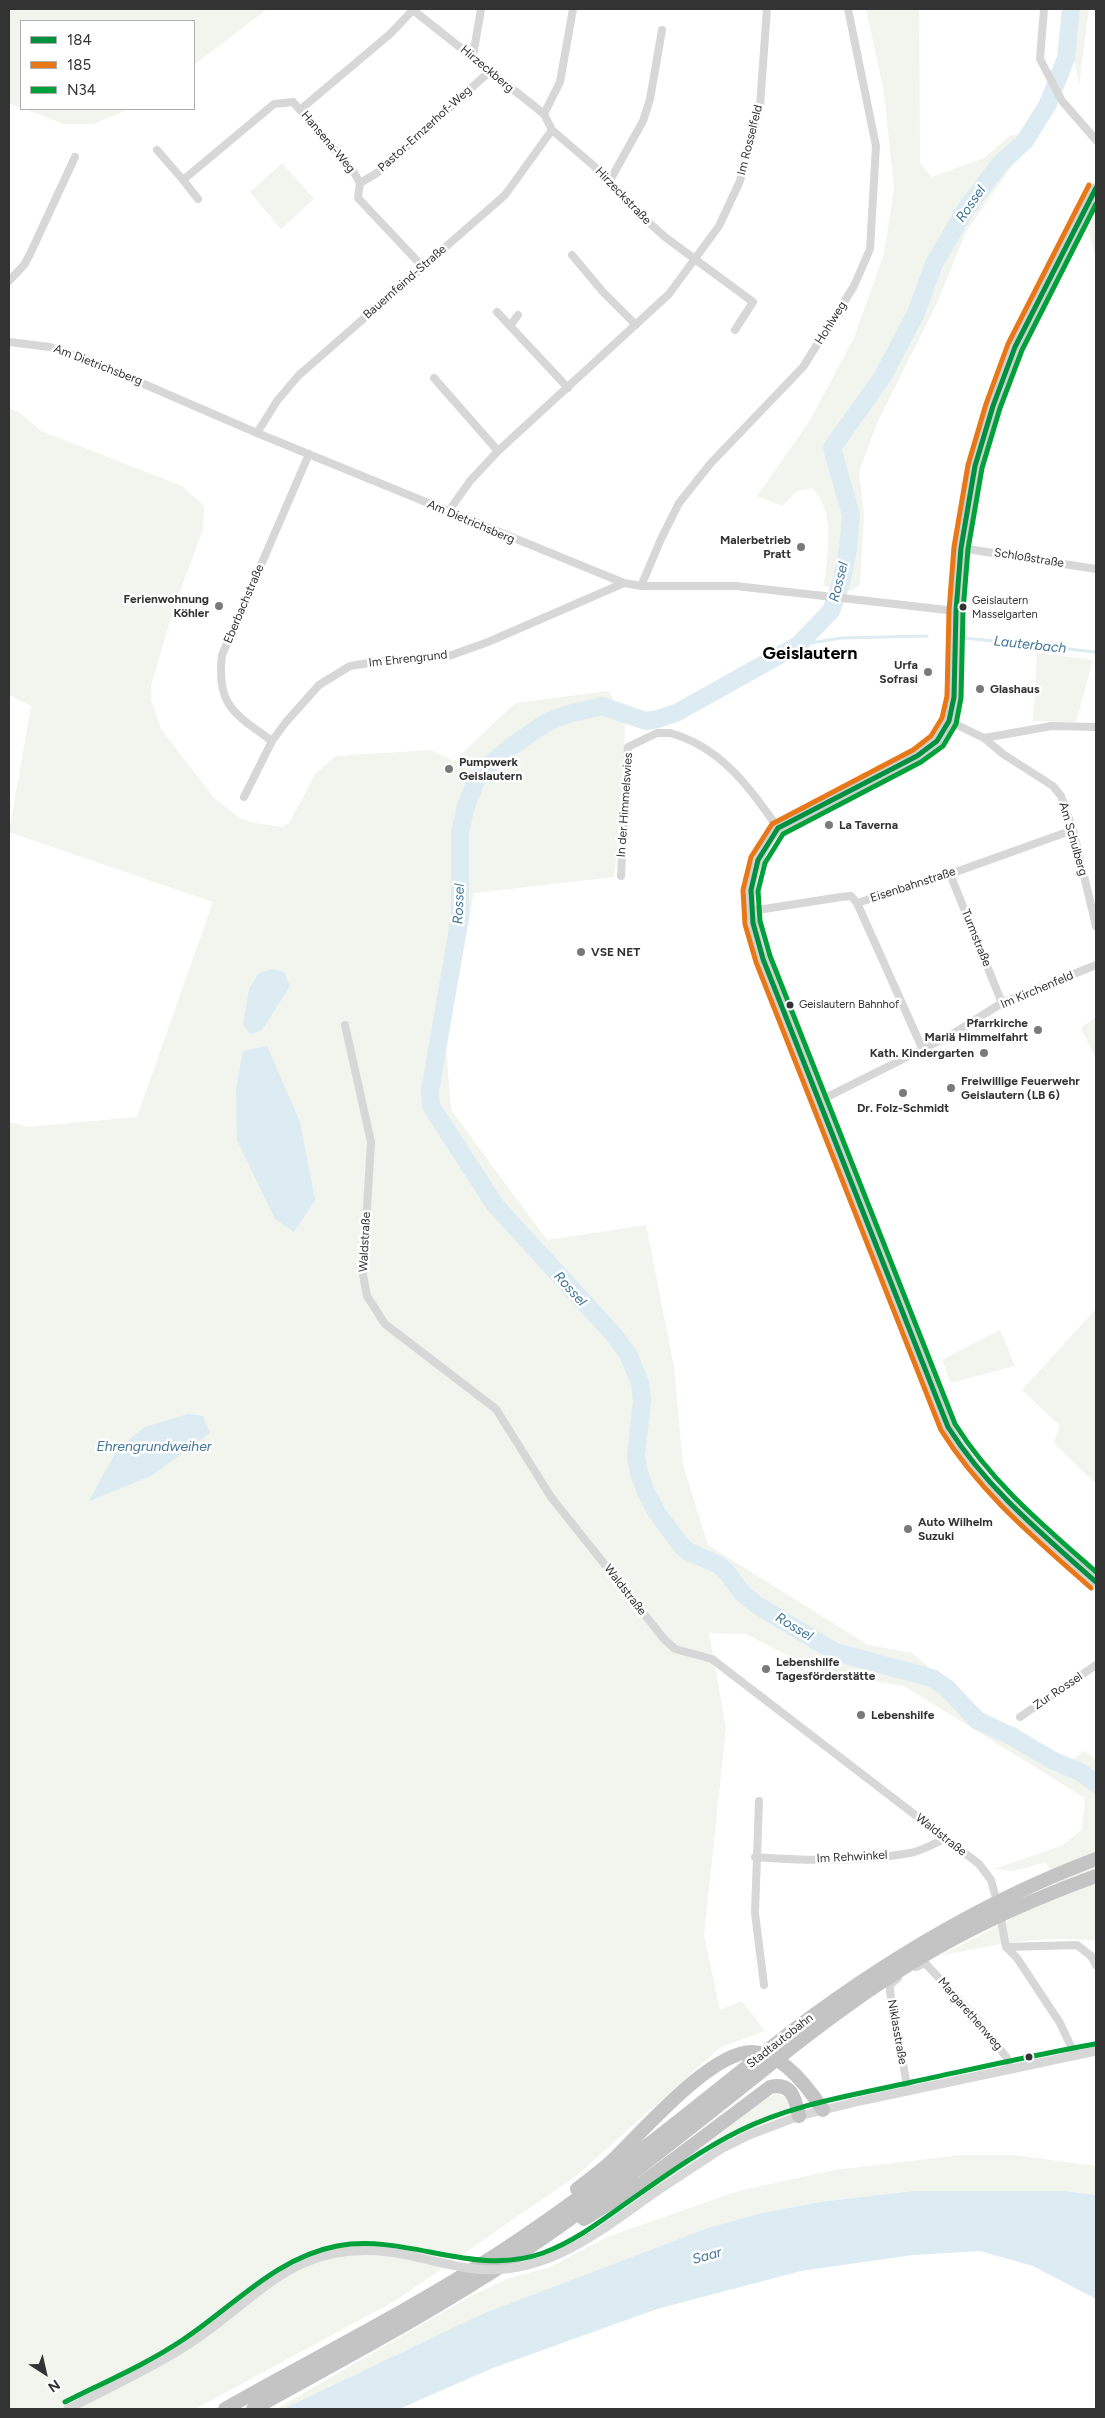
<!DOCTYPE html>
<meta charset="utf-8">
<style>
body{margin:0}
#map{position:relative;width:1105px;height:2418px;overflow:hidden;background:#fff;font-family:Figtree,sans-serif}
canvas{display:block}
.frame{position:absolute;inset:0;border:10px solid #333;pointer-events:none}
.legend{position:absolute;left:20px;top:20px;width:175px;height:90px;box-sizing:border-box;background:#fff;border:1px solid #adadad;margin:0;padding:6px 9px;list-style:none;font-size:15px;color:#333}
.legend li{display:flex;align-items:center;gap:10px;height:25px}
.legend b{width:25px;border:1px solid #adadad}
.north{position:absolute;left:20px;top:2348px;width:50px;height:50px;-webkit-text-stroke:4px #fff;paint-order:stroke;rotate:145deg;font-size:14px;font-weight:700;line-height:20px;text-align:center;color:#333}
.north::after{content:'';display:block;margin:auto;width:18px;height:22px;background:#333;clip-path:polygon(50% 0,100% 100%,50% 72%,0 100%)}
</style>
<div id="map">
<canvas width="1105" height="2418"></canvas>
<div class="frame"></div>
<ul class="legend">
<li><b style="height:6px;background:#009140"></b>184</li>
<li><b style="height:6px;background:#e87817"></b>185</li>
<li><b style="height:6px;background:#00a13a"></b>N34</li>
</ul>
<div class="north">N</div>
</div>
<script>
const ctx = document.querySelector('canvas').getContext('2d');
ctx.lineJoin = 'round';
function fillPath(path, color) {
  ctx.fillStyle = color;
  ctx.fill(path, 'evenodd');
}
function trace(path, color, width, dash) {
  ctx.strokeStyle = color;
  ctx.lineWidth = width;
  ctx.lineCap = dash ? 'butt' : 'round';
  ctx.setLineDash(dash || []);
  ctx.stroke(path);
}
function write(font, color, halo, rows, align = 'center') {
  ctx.font = font + ' Figtree,sans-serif';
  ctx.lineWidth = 5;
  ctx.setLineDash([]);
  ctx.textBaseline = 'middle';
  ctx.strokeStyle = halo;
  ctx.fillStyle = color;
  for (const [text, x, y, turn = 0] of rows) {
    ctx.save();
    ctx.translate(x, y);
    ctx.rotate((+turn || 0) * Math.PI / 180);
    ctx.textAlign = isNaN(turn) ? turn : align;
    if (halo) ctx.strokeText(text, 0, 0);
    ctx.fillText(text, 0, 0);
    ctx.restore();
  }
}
fillPath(new Path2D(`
 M9 9H267L194 65V21H21V108L9 103Z
 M866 9H919L920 163 932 177 984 158 1011 135 1034 134 966 232 937 303 878 421 859 471 864 515 860 585 851 591 824 586C827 553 837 514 812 488L797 491 782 506 757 496 809 422 854 338 884 254 894 189 884 92Z
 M1064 9H1089L1079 85Z
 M25 109H129L93 124H64Z
 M282 163 314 199 281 229 250 192Z
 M1094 218 1096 219V258L1088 231Z
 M9 408 19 412 41 431 182 486 204 506 203 529 174 607 151 686V700L161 729 214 798 238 817 254 823 282 827 289 823 316 773 336 756 430 750 454 761 515 703 609 691 625 722 622 805 614 877 474 893 446 1046 451 1110 547 1240 646 1225 674 1367 683 1465 708 1545 868 1645 912 1653 972 1702 991 1720 1018 1728 1054 1760 1065 1764 1085 1751 1096 1760V1941C1040 1934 994 1945 940 1956L1026 1911 1063 1896 1046 1862 1014 1871 994 1869 1061 1846 1082 1830 1085 1798 904 1686 843 1676 797 1660 746 1634 709 1633 726 1728 704 1935 720 2010 742 2001 765 2031 721 2047 576 2176 395 2301 195 2409H9V1122L28 1127 137 1117 213 902 9 832 31 706 9 695Z
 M1037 653 1093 660 1076 722 1033 721Z
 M1096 1017V1059L1081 1028Z
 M1096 1309V1480L1094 1482 1054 1443 1060 1426 1022 1390Z
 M1000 1330 1015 1366 951 1383 942 1360Z
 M775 2094 786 2096C789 2103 789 2108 784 2115L708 2147 679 2167 767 2097Z
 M962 2155H1014L1096 2166V2195L1065 2191H913L820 2202 762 2213 708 2228 482 2314 283 2409H276L471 2296 507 2279 550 2267 607 2237 738 2191 835 2170Z`), '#f1f5ed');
fillPath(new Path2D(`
 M273 969 284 972 290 986 262 1030 251 1034 243 1025 249 989 259 973Z
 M267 1046 300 1122 315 1200 294 1232 275 1219 237 1140 236 1089 243 1051Z
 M188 1414 203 1416 210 1433 151 1476 89 1501 118 1448 145 1427Z
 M913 2191H1065L1096 2195V2299L1033 2266 980 2251 913 2255 801 2271 657 2309 493 2368 399 2409H283L482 2314 708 2228 762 2213 820 2202Z`), '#ddebf3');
trace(new Path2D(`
 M964 638 1096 652
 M798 645 841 638 927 636`), '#ddebf3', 3);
trace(new Path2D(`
 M1071 9 1066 58 1048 104 1025 141 999 165 966 209 934 264 916 313 883 376 832 448 851 515 848 549 842 580 831 611 798 645 676 713 658 719 646 721 602 706 568 714 547 722 512 746 489 765 476 781 466 806 460 833V917L430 1091 431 1106 495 1205 614 1335 628 1354 640 1383 642 1401 636 1456 639 1473 646 1492 657 1513 680 1544 687 1551 717 1564 726 1571 742 1593 757 1605 835 1652 932 1678 947 1688 977 1720 1011 1736 1052 1760 1082 1773 1096 1784`), '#ddebf3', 18);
trace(new Path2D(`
 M1044 9 1040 59 1062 101 1096 140
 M473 56 481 9
 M301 109 390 34 413 10 544 114 552 130 594 166 637 212 665 237 753 302 735 330
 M544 114 560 82 573 9
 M157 150 183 180 274 104 293 102 352 169 360 183 358 198 422 266
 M183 180 198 199
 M609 182 643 121 650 99 662 30
 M360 183 377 173 489 72
 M572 255 603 292 636 325
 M9 281 24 265 30 254 75 157
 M497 312 568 388
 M510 326 518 315
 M9 342 50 347 86 359 257 433 624 583 641 586H736L956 611
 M434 378 498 451
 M257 433 277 401 298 376 505 195 552 130
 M448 512 470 481 498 451 669 294 719 226 740 181 760 106 767 9
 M961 548 1096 569
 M641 586 661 539 679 503 711 463 803 367 854 286 870 249 876 146 848 9
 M949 721 984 738 1003 754 1053 786 1061 796 1073 830 1096 926
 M670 733C721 747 749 787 778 828
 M984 738 1052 726 1096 727
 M272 741C235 714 216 706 222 655L309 454
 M244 797 272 741 286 722 319 685 350 666 388 660 446 657 488 642 624 583
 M950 874 1002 1003
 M621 876 628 747 657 733H669
 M857 903 923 1050
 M751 911 841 897 851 896 857 903 950 874 1073 830
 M345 1025 371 1142 363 1275 367 1296 385 1324 496 1409 551 1497 664 1639 675 1649 712 1659 979 1864 991 1880 999 1909 1006 1947 1017 1958 1060 2023 1075 2055
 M819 1101 951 1035 1002 1003 1096 965
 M1020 1717 1096 1665
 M759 1801 755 1913 764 1985
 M755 1857C806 1861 860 1862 910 1853 922 1851 935 1843 946 1838
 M1006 1947 1077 1945 1091 1956 1096 1965
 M916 1967 925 1963 975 2017 1007 2058 1011 2069
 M898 1978 890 1985V1992L908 2091`), '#d7d7d7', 8);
trace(new Path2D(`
 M657 2191 721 2149 749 2135 799 2116 860 2101 1096 2051
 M68 2409C108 2388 151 2369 189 2344 259 2299 292 2240 389 2252`), '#d7d7d7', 9);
trace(new Path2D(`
 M1096 188 1015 347 993 406 975 466 961 548 956 611 954 697 949 721 937 741 917 756 778 828C743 872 745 907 763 959L948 1427C983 1489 1044 1535 1096 1582`), '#d0d0d0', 10);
trace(new Path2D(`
 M577 2189C590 2179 604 2169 615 2158 645 2129 711 2052 752 2052 782 2052 808 2087 823 2110
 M584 2219 641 2184 770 2087C792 2082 795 2098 799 2116
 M225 2409C313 2359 403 2314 488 2260 580 2201 664 2133 749 2065
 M253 2409C341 2360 431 2313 515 2257 599 2201 678 2138 757 2075`), '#c4c4c4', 14);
trace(new Path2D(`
 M389 2252C415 2255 441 2264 468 2268 543 2280 600 2231 657 2191`), '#d7d7d7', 9);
trace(new Path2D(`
 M749 2065C855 1979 968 1907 1096 1859
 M757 2075C814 2029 873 1984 937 1948 988 1919 1041 1896 1096 1876`), '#c4c4c4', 14);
trace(new Path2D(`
 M1096 188 1015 347 993 406 975 466 961 548 956 611 954 697 949 721 937 741 917 756 778 828 758 860 751 890 753 923 763 959 948 1427C987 1489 1042 1534 1096 1582`), '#009140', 5);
trace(new Path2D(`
 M1089 185 1008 344 986 404 968 465 954 547 949 611 947 696 942 718 931 736 913 750 772 824 751 857 743 890 745 924 756 962 941 1430C980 1493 1036 1539 1091 1588`), '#e87817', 5);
trace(new Path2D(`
 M1096 204 1022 350 1000 408 982 468 968 549 963 611 961 698 956 724 943 746 921 762 783 834 765 863 758 891 760 921 770 956 955 1424C992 1483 1044 1526 1096 1572
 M65 2402C105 2382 147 2364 184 2339 234 2306 275 2258 337 2246 407 2233 474 2278 543 2253 573 2242 600 2222 625 2204 662 2178 699 2151 739 2131 793 2104 854 2095 912 2082 973 2069 1034 2055 1095 2044`), '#00a13a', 5);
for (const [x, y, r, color] of [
 [801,547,5,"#7a7a7a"],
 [219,606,5,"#7a7a7a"],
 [963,607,4.5,"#333"],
 [928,672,5,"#7a7a7a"],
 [980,689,5,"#7a7a7a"],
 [449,769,5,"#7a7a7a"],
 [829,825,5,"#7a7a7a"],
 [581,952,5,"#7a7a7a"],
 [790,1005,4.5,"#333"],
 [1038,1030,5,"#7a7a7a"],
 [984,1053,5,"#7a7a7a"],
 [951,1088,5,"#7a7a7a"],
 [903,1093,5,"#7a7a7a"],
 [908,1529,5,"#7a7a7a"],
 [766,1669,5,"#7a7a7a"],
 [861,1715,5,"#7a7a7a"],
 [1029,2057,4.5,"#333"]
]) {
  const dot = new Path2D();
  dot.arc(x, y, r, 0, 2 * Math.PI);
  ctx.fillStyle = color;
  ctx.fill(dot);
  trace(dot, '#fff', 2);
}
write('11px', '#333', '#fff', [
 ["Geislautern",972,601],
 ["Masselgarten",972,615],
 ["Geislautern Bahnhof",799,1005]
], 'left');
write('12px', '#333', '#fff', [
 ["Hirzeckberg",487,69,40],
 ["Pastor-Ernzerhof-Weg",425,129,-42],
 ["Im Rosselfeld",750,140,-76],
 ["Hansena-Weg",328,142,50],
 ["Hirzeckstraße",623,196,46],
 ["Bauernfeind-Straße",405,282,-41],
 ["Hohlweg",831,323,-58],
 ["Am Dietrichsberg",98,365,21],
 ["Am Dietrichsberg",471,522,23],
 ["Schloßstraße",1029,558,9],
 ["Eberbachstraße",244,604,-67],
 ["Im Ehrengrund",408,659,-6],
 ["In der Himmelswies",625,805,-86],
 ["Am Schulberg",1073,839,74],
 ["Eisenbahnstraße",913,885,-18],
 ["Turmstraße",976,938,68],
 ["Im Kirchenfeld",1037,990,-23],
 ["Waldstraße",365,1242,-87],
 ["Waldstraße",625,1590,52],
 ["Zur Rossel",1058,1691,-34],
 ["Waldstraße",941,1835,38],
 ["Im Rehwinkel",852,1857,-3],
 ["Margarethenweg",970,2014,49],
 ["Niklasstraße",897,2032,80],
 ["Stadtautobahn",780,2041,-38]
]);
write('bold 12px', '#333', '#fff', [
 ["Malerbetrieb",791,540,"right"],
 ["Pratt",791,554,"right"],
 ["Ferienwohnung",209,599,"right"],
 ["Köhler",209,613,"right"],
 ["Urfa",918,665,"right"],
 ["Sofrasi",918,679,"right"],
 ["Glashaus",990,689],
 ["Pumpwerk",459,762],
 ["Geislautern",459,776],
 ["La Taverna",839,825],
 ["VSE NET",591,952],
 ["Pfarrkirche",1028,1023,"right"],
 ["Mariä Himmelfahrt",1028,1037,"right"],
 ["Kath. Kindergarten",974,1053,"right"],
 ["Freiwillige Feuerwehr",961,1081],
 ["Geislautern (LB 6)",961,1095],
 ["Dr. Folz-Schmidt",903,1108,"center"],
 ["Auto Wilhelm",918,1522],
 ["Suzuki",918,1536],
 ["Lebenshilfe",776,1662],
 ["Tagesförderstätte",776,1676],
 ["Lebenshilfe",871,1715]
], 'left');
write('italic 14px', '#3f7597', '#fff', [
 ["Rossel",971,204,-55],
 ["Rossel",839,582,-76],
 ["Lauterbach",1030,645,6],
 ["Rossel",459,904,-88],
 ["Rossel",570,1289,48],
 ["Ehrengrundweiher",154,1447],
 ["Rossel",794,1627,31],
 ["Saar",707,2256,-16]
]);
write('bold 18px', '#000', '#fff', [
 ["Geislautern",810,654]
]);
</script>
